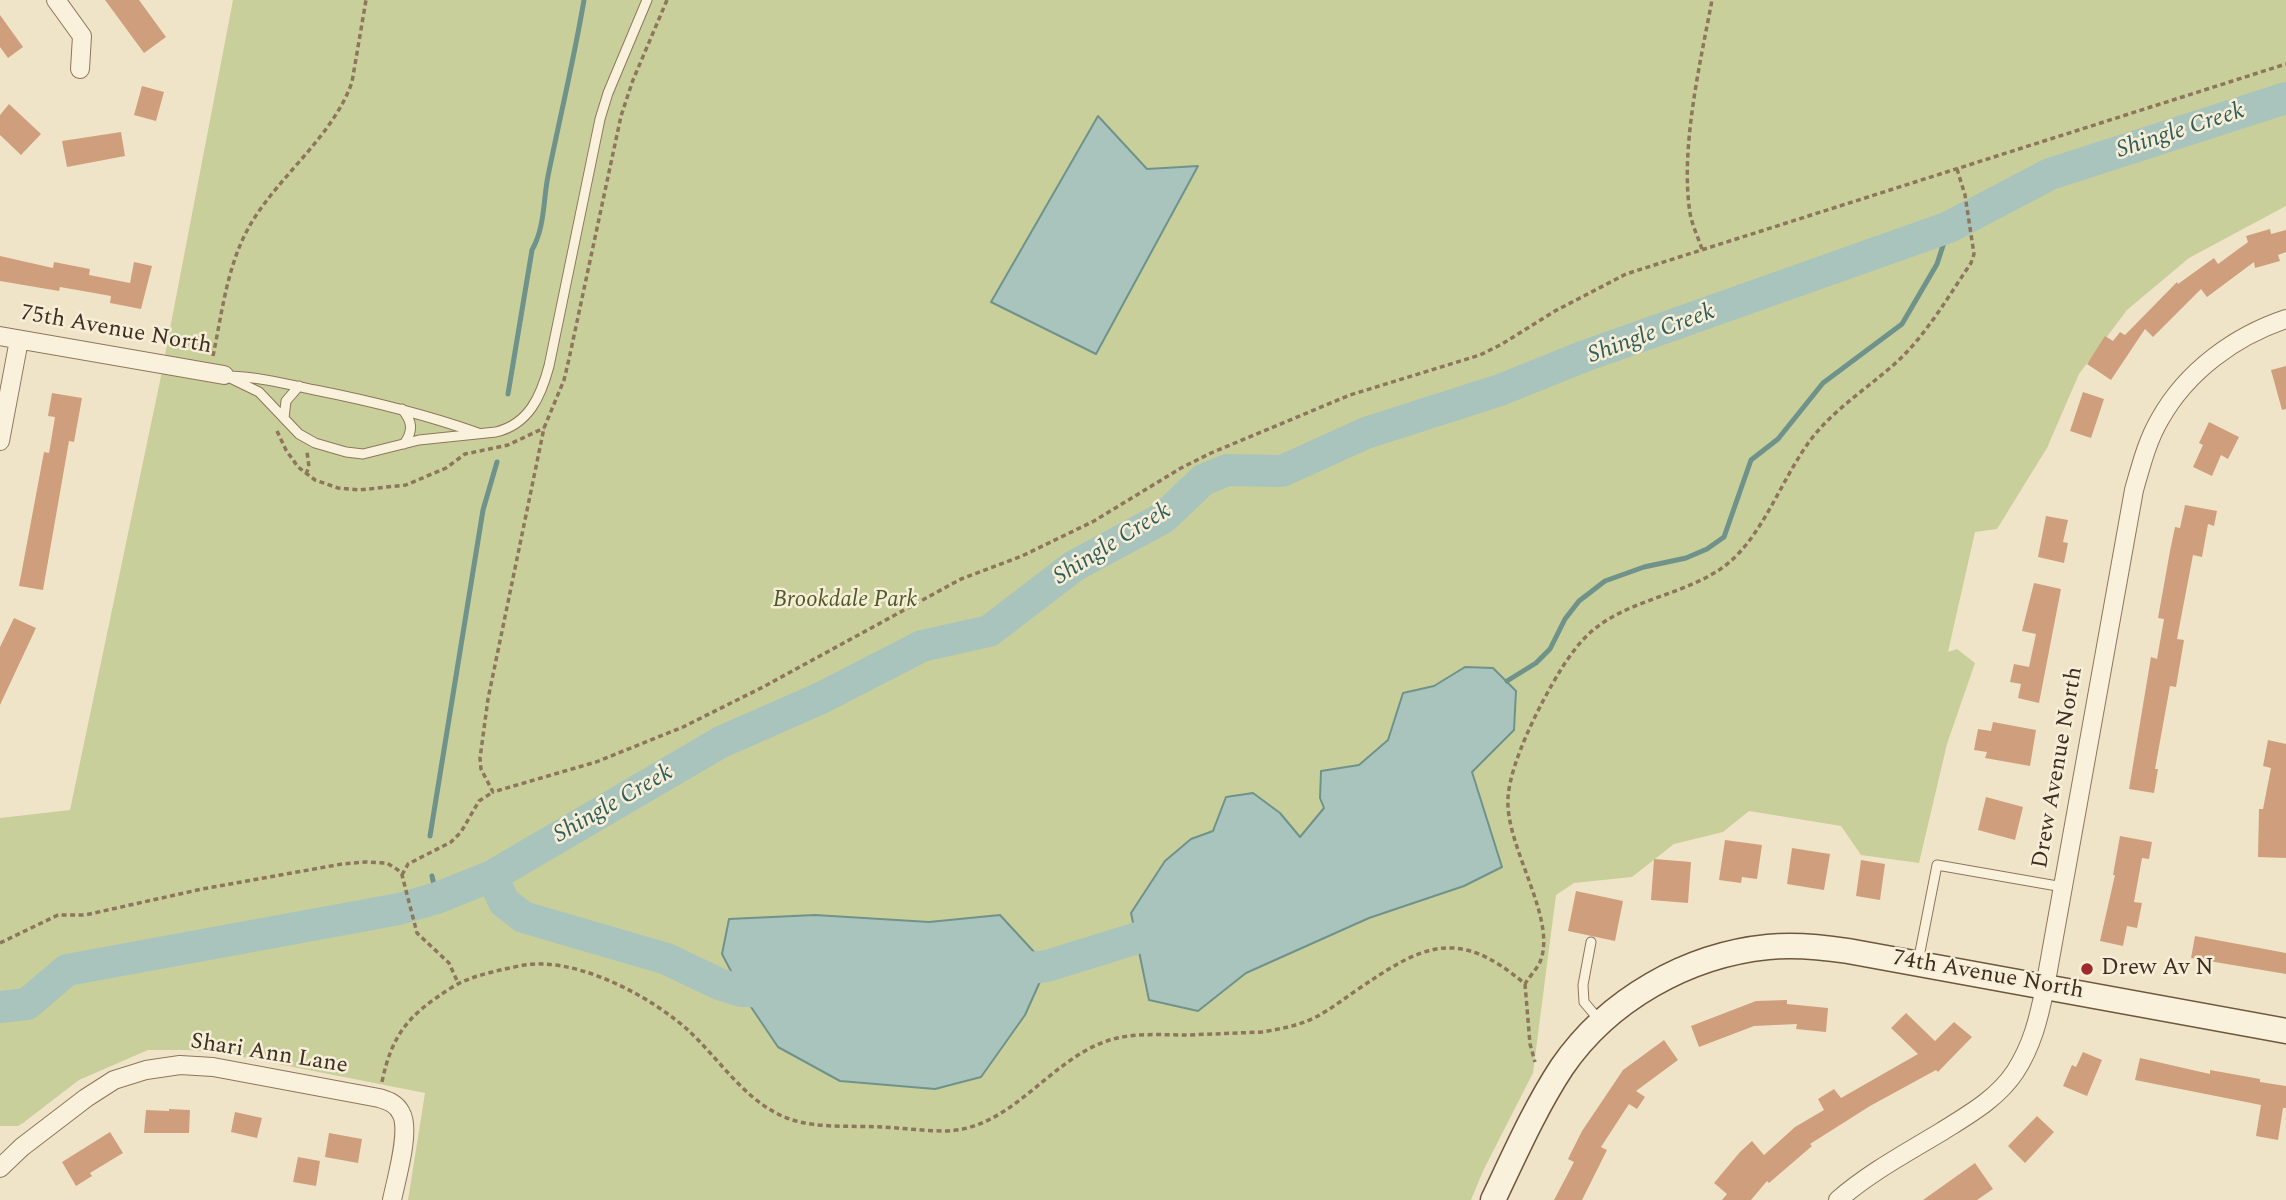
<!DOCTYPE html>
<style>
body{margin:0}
canvas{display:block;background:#f0e4c8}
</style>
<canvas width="2286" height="1200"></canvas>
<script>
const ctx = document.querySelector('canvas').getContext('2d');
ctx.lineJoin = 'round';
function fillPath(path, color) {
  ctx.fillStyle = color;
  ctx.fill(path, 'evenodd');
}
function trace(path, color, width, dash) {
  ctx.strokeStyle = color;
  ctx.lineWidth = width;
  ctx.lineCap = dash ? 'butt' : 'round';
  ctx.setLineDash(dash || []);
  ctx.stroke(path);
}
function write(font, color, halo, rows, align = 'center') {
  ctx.font = font + ' Spectral,serif';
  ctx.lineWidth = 5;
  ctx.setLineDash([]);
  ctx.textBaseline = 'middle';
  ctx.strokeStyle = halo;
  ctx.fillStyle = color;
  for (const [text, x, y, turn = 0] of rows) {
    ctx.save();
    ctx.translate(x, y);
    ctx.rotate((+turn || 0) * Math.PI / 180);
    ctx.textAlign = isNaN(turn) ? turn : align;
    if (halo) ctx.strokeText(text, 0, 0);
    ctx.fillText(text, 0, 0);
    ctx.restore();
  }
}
fillPath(new Path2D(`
 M233 0H2286V206L2189 258 2127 310 2079 374 2047 448 1997 529 1975 532 1948 652 1957 649 1975 663 1947 744 1919 863 1861 855 1841 826 1749 811 1723 832 1674 844 1632 877 1574 883 1556 895 1533 1073 1484 1169 1471 1200H408L425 1093 227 1054 188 1050H148L79 1080 23 1123 18 1126H0V818L70 810 160 381Z`), '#c9cf9b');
const water = new Path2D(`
 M1098 116 1147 169 1198 166 1096 354 991 302Z
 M1465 667 1493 668 1516 691 1514 730 1472 772 1502 867 1464 886 1369 918 1246 973 1198 1011 1149 1000 1131 913 1165 861 1191 839 1213 831 1226 797 1253 793 1280 813 1300 837 1324 808 1320 798 1321 771 1359 765 1388 740 1403 693 1434 686Z
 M815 915 929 922 1000 915 1047 966 1025 1015 981 1077 935 1089 840 1081 778 1047 745 998 722 954 729 919Z`);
fillPath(water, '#a9c4bc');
trace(water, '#6f938a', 2);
trace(new Path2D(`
 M508 394 532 250C545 227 543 201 548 176 560 117 574 59 584 0
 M1507 681 1536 663 1550 649 1565 619 1579 601 1605 581 1644 567 1686 558 1707 549 1724 537 1751 460 1778 439 1823 383 1902 324 1937 264 1949 227
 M430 836 483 510 497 462
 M432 876 437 898`), '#6f938a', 5);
trace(new Path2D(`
 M492 876 504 902 523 917 667 959 719 984 741 991 785 992
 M1004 971 1047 966 1176 926
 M0 1007 27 1004 67 970 399 909 437 898 492 876 721 742 821 698 922 646 989 631 1074 566 1163 518 1203 480 1227 470 1282 471 1366 433 1500 390 1582 357 1949 227 2050 174 2286 98`), '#a9c4bc', 32);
fillPath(new Path2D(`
 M105 0H139L166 37 144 53Z
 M0 15 23 47 8 58 0 47Z
 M142 86 164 92 156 121 134 115Z
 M9 104 41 134 21 155 0 135V115Z
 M121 132 125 156 67 167 62 141Z
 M2270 229 2271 234 2286 230V252L2278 255 2280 261 2255 268 2254 262 2207 297 2201 289 2153 337 2145 329 2111 380 2087 364 2105 336 2113 341 2120 332 2125 335 2177 282 2178 284 2214 258 2218 264 2248 242 2246 236Z
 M0 256 53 268 54 262 90 269 89 275 130 283 134 262 152 266 141 309 110 303 111 296 60 287 59 291 0 281Z
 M2286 366V409L2282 410 2271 370Z
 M2083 392 2104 399 2091 438 2070 431Z
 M52 393 82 398 74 442 69 441 43 590 19 586 44 452 49 453 55 417 48 416Z
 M2209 422 2239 437 2228 459 2221 455 2212 476 2193 467 2203 445 2199 443Z
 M2185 505 2217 511 2214 526 2208 524 2202 557 2193 555 2177 639 2184 640 2176 687 2170 686 2155 769H2158L2154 793 2129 789 2151 657 2157 659 2164 619 2158 618 2170 551 2175 527 2180 528Z
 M2046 516 2068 520 2063 542 2068 543 2064 563 2038 557Z
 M2034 583 2061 589 2039 703 2018 698 2021 684 2010 682 2014 664 2029 667 2036 634 2022 631Z
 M14 618 36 628 0 705V647Z
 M1993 722 2036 730 2030 766 1985 758 1987 752 1974 750 1978 729 1991 731Z
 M2268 740 2286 744V858L2258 857 2259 809H2263L2271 768 2263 766Z
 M1986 797 2023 807 2015 840 1978 830Z
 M2120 836 2152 842 2149 859 2142 858 2134 902 2142 903 2137 928 2127 926 2123 946 2100 941 2115 875H2113Z
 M1725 840 1762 845 1757 879 1742 877 1741 883 1719 880Z
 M1792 848 1830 854 1824 890 1787 884Z
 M1654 859 1691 862 1688 903 1651 900Z
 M1861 860 1885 864 1880 900 1856 896Z
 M1576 891 1623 901 1615 941 1568 931Z
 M2195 936 2286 953V974L2191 958Z
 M1787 1000V1004L1828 1008 1826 1032 1796 1029 1797 1024 1754 1026 1699 1047 1691 1026 1756 1001Z
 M1906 1013 1935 1041 1954 1022 1972 1037 1938 1072 1936 1070 1870 1106 1810 1144 1812 1146 1769 1183 1767 1181 1751 1200H1722L1727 1194 1714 1183 1740 1152 1752 1141 1764 1155 1795 1127 1824 1110 1818 1099 1834 1089 1841 1098 1918 1054 1891 1028Z
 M1664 1040 1678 1060 1636 1091 1645 1097 1637 1109 1629 1104 1601 1147 1607 1150 1582 1200H1554L1574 1162 1568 1159 1582 1131 1623 1070Z
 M2083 1052 2102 1060 2087 1096 2063 1086 2072 1065 2076 1067Z
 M2140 1058 2210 1074V1070L2260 1079V1082L2286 1086V1108H2283L2278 1140 2256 1136 2261 1105 2135 1080Z
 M169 1109 190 1110 189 1133H144L146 1110 169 1111Z
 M235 1112 262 1118 257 1138 231 1132Z
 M2037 1116 2054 1132 2025 1163 2008 1146Z
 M110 1132 123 1153 90 1173 92 1176 76 1186 62 1162Z
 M329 1133 362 1139 358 1163 325 1157Z
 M298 1157 320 1161 316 1186 293 1182Z
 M1975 1163 1993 1189 1977 1200H1923Z`), '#cf9f7d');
const lane = new Path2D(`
 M224 375 259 392 299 434 315 443 346 452 363 454 419 440 496 432C529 424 541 396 549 366L600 119 608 93 647 0
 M229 376C259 377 287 384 315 390 371 401 424 414 478 433
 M402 409C412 421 414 430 404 444
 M284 418 286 401 299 386
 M1591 942 1583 985 1584 1002 1600 1021
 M1918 962 1937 865 2063 887`);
const street = new Path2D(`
 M56 0 82 36 80 69
 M0 336 224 375
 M0 441 19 340
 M0 1168 22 1147 86 1098 114 1080 146 1070 180 1065 213 1067 379 1098C388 1101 396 1103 401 1113 411 1130 396 1180 392 1200
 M1838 1200C1869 1173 1906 1153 1941 1132 1968 1115 1997 1099 2015 1072 2032 1046 2039 1018 2045 987L2134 490C2141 466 2147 441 2160 419 2187 371 2235 336 2286 319`);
const secondary = new Path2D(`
 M1493 1200C1514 1156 1535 1108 1562 1067 1608 1000 1687 955 1768 947 1795 944 1822 947 1848 951L2286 1031`);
trace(lane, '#8d765c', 11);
trace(street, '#8d765c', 20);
trace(secondary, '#6f573f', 27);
trace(new Path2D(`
 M667 0 633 80 621 116 569 359 564 380 544 428 488 699 480 758 481 769 493 792 596 762 683 727 763 687 961 579 1022 556 1094 521 1181 468 1211 453 1350 395 1480 355 1502 344 1555 311 1626 274 2286 64
 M1702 249C1698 237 1692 225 1690 213 1680 149 1700 64 1712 0
 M213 356C222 313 227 266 249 227 277 177 333 137 352 82L366 0
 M277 431 286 450 298 467 315 480 338 488 359 490 406 485 446 468 465 454 508 445 544 428
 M306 474 309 467 307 452
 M402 875 408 864 451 842 461 832 479 801 493 792
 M0 943 58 915H85L202 889 342 864 366 862 387 863 398 870 402 875 417 933 449 963 458 983
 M1525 984 1530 1044 1535 1062
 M382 1082C392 1033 410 1014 451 988 465 979 480 975 496 971 511 968 527 963 542 964 591 965 654 999 689 1031 718 1058 742 1096 778 1114 808 1130 848 1125 882 1127 903 1128 924 1131 945 1131 1010 1130 1047 1063 1104 1042 1130 1032 1161 1035 1188 1035 1213 1034 1237 1033 1262 1032 1280 1029 1297 1026 1314 1018 1328 1011 1341 1001 1354 992 1421 946 1456 925 1525 984 1529 977 1536 970 1540 962 1558 919 1505 847 1508 798 1510 762 1541 702 1560 671 1570 655 1582 638 1597 627 1635 598 1688 594 1726 565 1764 535 1782 477 1812 438 1838 405 1873 385 1902 357 1929 330 1950 294 1971 263L1974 254 1965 195 1957 169`), '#8d765c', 3.5, [5, 3.5]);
trace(lane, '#faf1dc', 9);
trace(street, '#faf1dc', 18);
trace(secondary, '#faf1dc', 24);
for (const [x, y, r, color] of [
 [2087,969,7,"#9e2a2b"]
]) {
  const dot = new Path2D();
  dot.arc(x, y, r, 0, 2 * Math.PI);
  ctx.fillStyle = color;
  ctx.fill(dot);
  trace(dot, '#f7eed8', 2.5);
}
write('23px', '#3d2e20', '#f7eed8', [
 ["75th Avenue North",116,331,10],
 ["Drew Avenue North",2059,768,-80],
 ["74th Avenue North",1988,976,10],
 ["Shari Ann Lane",269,1055,9]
]);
write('italic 23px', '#4d5a26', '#f7eed8', [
 ["Brookdale Park",845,601]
]);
write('23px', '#3d2e20', '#f7eed8', [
 ["Drew Av N",2101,969]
], 'left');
write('italic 24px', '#2f5d5a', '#f7eed8', [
 ["Shingle Creek",2181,132,-18],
 ["Shingle Creek",1652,335,-20],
 ["Shingle Creek",1113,545,-32],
 ["Shingle Creek",614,805,-30]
]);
</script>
